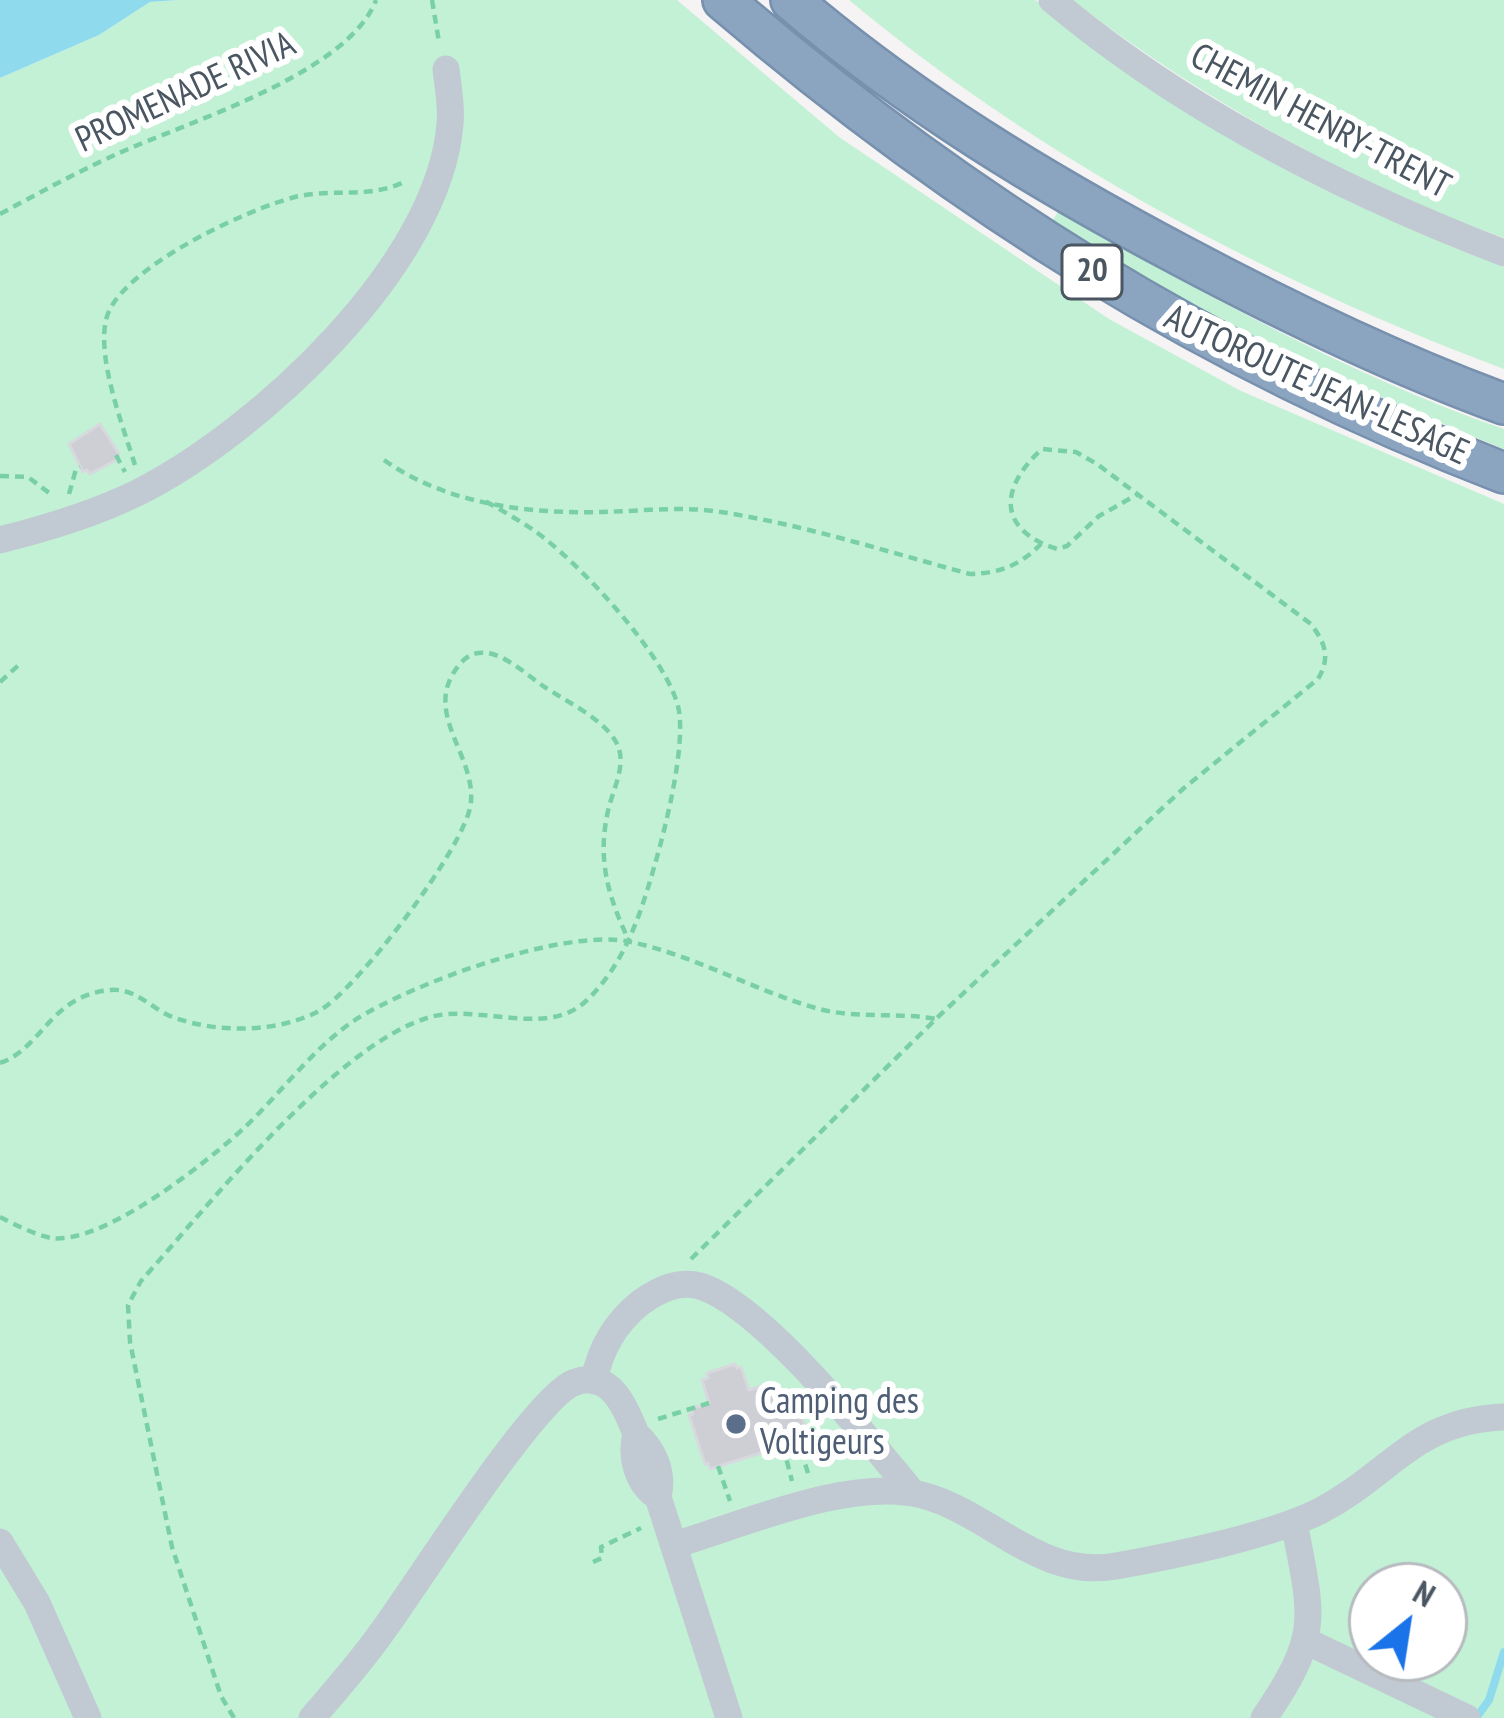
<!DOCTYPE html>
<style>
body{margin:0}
#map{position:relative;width:1504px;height:1718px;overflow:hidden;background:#f5f3f3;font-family:"PT Sans Narrow",sans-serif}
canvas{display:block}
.north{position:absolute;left:1348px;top:1562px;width:120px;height:120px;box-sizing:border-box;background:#fff;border:3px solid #b7bbc0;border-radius:50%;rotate:30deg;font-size:33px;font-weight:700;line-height:48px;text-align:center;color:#4a5661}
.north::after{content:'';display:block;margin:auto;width:42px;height:54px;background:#1a73e8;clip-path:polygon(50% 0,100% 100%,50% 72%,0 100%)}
</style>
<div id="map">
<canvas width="1504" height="1718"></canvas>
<div class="north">N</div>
</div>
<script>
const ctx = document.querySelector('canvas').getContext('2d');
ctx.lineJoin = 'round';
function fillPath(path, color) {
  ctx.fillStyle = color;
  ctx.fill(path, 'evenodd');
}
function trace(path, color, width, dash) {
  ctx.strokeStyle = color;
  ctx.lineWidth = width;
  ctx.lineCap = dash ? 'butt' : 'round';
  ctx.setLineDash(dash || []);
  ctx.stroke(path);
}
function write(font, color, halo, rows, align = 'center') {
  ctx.font = font + ' "PT Sans Narrow",sans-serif';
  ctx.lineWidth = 12;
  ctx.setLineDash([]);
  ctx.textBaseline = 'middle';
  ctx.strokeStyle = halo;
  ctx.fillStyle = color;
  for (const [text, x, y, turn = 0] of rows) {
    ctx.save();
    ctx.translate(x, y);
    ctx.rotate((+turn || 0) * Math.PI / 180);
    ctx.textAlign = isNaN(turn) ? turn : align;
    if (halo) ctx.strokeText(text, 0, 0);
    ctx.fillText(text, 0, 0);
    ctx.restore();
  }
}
fillPath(new Path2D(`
 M178 0H677L839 137 1109 319 1241 391 1504 504V1718H0V78L99 35 150 2ZM1372 1586H1444V1658H1372Z
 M849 0H1035L1450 246 1504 267V369C1268 280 1043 161 849 0Z
 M1072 0H1504V238C1350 183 1202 99 1072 0Z
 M1058 212C1201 291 1349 376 1504 429V449C1346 386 1196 312 1051 223Z`), '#c3f1d5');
fillPath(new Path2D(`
 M0 0H178L150 2 99 35 0 78Z`), '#90daee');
trace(new Path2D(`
 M1476 1718 1489 1700 1504 1652`), '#90daee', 8);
const building = new Path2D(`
 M100 424 119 454 118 459 90 474 87 470 83 472 69 444Z
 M735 1364 737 1368 741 1367 749 1390 765 1385 767 1390 771 1389 778 1410 798 1404 807 1432 781 1441 783 1446 710 1469 708 1463 705 1464 689 1415 693 1414 691 1409 709 1403 702 1380 708 1378 707 1373Z`);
fillPath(building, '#cdcfd5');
trace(building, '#d7d9de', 3);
const highway = new Path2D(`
 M723 0C962 204 1209 359 1504 473
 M791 0C910 102 1042 182 1180 255 1285 311 1392 363 1504 404`);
trace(highway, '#7690ad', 44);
trace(new Path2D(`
 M432 0 439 42
 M0 214C39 193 77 172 117 154 187 122 348 74 376 0
 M116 455 125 472
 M384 460C446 504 527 514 602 512 641 511 683 506 721 512 805 525 888 552 970 574 1000 573 1019 566 1041 544
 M135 465C123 426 97 360 106 320 117 269 248 209 295 197 333 188 369 199 404 182
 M0 476 28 477 52 495
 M69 494 76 469 80 467
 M0 682 21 663
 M0 1063C43 1048 50 995 111 990 137 988 152 1010 175 1018 219 1033 275 1033 317 1012 355 993 468 844 471 802 475 753 421 712 459 665 484 634 519 669 543 686 565 701 611 722 619 749 625 769 612 792 608 811 597 860 608 896 629 941
 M0 1217C14 1224 35 1235 51 1238 103 1245 206 1163 244 1128 281 1093 313 1048 355 1020 411 984 565 927 631 942 696 956 755 991 819 1009 858 1019 898 1012 936 1019
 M691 1259 940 1015 1184 788 1318 679C1331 657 1325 643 1311 624L1097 464 1076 452 1042 449C999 488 997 530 1057 549L1067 546 1099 516 1138 494
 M658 1419 709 1403
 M796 1436 809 1476
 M783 1446 792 1481
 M718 1466 730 1501
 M593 1562 602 1558 601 1547 641 1528
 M234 1718 221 1696 172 1547 130 1342 128 1305 141 1281C208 1206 334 1047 427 1018 476 1002 546 1039 586 1001 625 964 641 913 655 864 666 826 685 749 679 711 670 659 576 559 532 529 517 519 501 510 485 501`), '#7ad0a6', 4.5, [9, 6]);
trace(new Path2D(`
 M1052 0C1183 110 1345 192 1504 253
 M0 540C47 528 95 514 139 492 258 432 439 265 450 124 452 107 448 87 446 69
 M594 1381C600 1349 614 1324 640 1303 658 1290 678 1280 700 1286 762 1305 870 1441 913 1493
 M658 1497C637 1484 630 1456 636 1434 654 1450 664 1473 658 1497L729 1718
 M0 1542 37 1603 88 1718
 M674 1545C745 1524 850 1477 922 1495 991 1513 1039 1580 1116 1566 1173 1556 1270 1536 1320 1511 1391 1474 1415 1420 1504 1417
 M1308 1642 1467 1718
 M312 1718C336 1690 361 1662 382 1632 416 1586 533 1400 573 1383 610 1368 626 1408 636 1434
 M1264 1718C1322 1633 1312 1618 1294 1522`), '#c1cad2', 27);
trace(highway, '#8ba5c1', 39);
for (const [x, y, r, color] of [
 [736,1424,12,"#5c6f8a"]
]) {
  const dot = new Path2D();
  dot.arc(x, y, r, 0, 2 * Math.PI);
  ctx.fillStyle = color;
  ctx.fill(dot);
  trace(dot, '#fff', 4.5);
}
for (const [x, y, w] of [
 [1092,272,60]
]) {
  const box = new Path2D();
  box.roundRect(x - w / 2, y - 27, w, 54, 9);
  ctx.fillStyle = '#fff';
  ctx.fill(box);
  trace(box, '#4a5661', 3);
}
write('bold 33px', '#4a5661', null, [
 ["20",1092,272]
]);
write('36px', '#4a5661', '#fff', [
 ["PROMENADE RIVIA",186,93,-25],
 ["CHEMIN HENRY-TRENT",1320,122,28],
 ["AUTOROUTE JEAN-LESAGE",1316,386,25]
]);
write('36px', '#4e5e75', '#fff', [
 ["Camping des",760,1403],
 ["Voltigeurs",760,1444]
], 'left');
</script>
